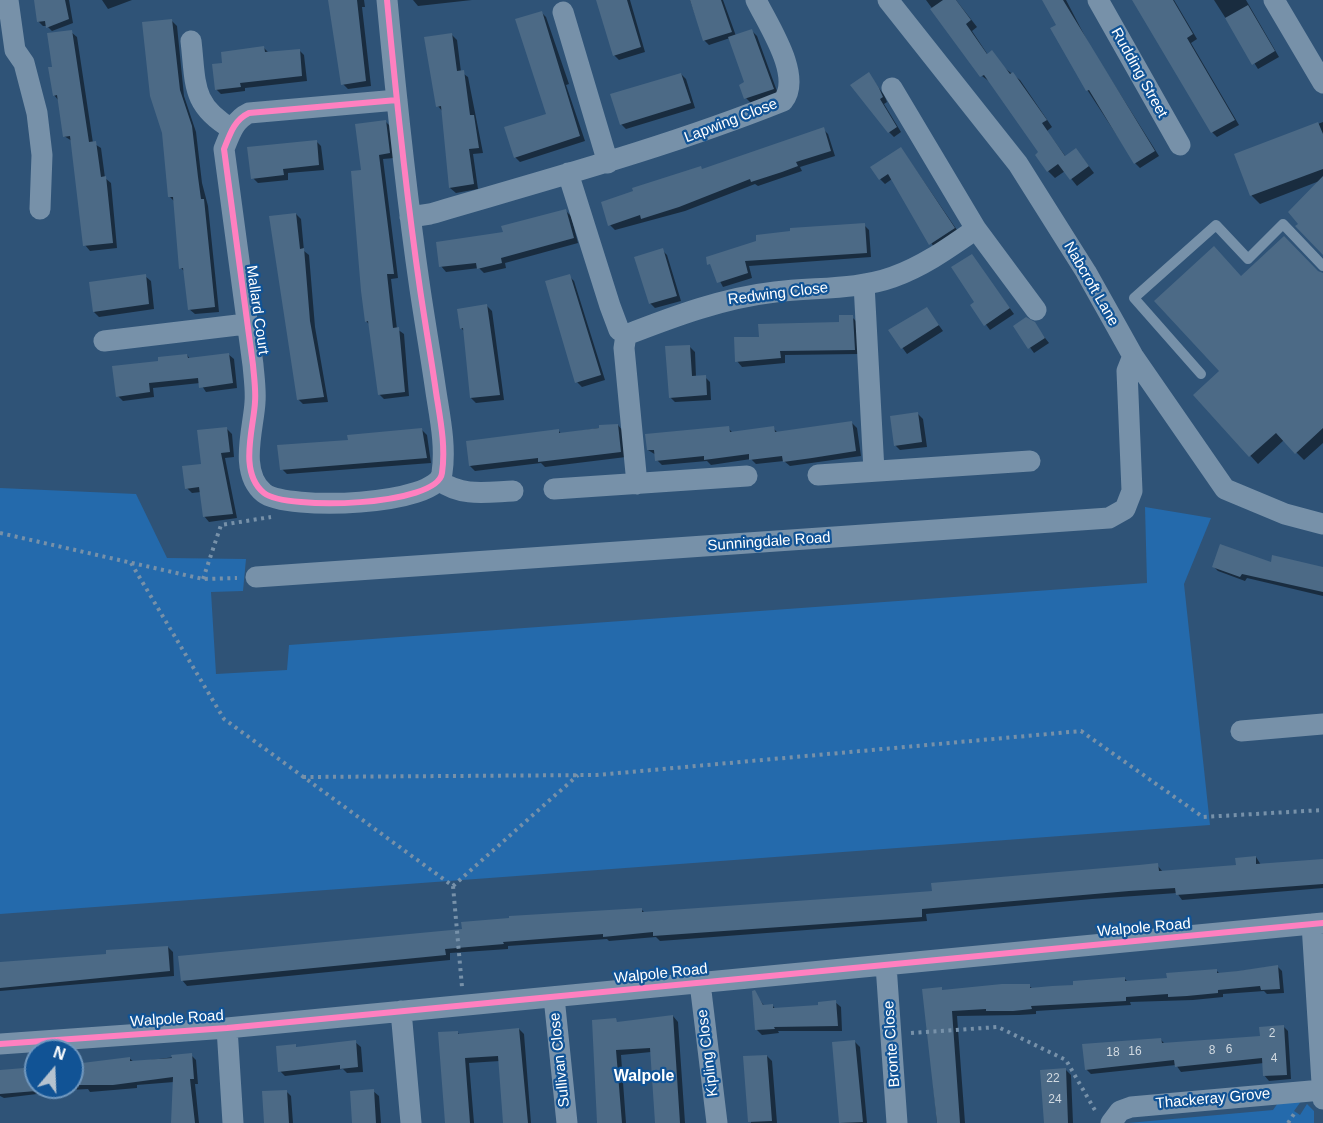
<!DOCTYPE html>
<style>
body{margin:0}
#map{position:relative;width:1323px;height:1123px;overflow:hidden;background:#2f5377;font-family:Helvetica,sans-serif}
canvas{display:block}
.north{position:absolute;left:24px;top:1039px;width:60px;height:60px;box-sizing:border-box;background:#115395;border:2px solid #7098bf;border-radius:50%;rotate:19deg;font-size:16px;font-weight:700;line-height:24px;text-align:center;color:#fff}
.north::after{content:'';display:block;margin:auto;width:21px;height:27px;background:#b6c3cf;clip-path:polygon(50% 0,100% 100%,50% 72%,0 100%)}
</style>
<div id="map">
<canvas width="1323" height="1123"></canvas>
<div class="north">N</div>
</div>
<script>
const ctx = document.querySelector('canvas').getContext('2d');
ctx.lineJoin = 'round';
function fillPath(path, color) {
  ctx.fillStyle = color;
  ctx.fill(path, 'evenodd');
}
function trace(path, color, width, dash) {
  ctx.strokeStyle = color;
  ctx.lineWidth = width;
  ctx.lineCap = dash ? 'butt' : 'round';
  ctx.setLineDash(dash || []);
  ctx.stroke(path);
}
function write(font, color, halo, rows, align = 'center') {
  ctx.font = font + ' Helvetica,sans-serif';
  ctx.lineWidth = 4.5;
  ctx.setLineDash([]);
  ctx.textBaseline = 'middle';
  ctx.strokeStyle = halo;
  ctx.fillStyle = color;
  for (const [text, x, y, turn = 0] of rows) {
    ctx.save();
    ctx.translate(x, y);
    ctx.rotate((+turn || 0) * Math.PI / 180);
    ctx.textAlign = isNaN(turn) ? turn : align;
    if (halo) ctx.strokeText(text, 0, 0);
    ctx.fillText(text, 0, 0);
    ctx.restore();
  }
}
fillPath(new Path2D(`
 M0 488 136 494 167 558 246 559 243 591 211 592 216 674 287 670 289 645 1147 583 1145 507 1211 518 1184 584 1210 825 0 914Z
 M1280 1100H1302L1294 1111 1300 1115 1307 1104 1314 1111V1123H1128L1273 1110Z`), '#246aac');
fillPath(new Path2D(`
 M35 0H69L73 23 52 31 47 26H43L38 21Z
 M102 0H132L108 9Z
 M330 0H364L365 7H362L371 86 348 89 343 84Z
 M413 0H472L418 6Z
 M598 0H630L645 52 619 60 614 55Z
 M690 0H723L736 36 752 31 757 36 778 94 751 103 746 98V83L730 38 709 45 704 40Z
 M926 0H956L977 27 972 31 988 55 1020 80 1052 127 1047 131 1066 157H1082L1094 173 1077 186 1065 171 1055 178 1048 171 1037 155 1040 153 990 82 982 76Z
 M1044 0H1066L1090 46 1159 156 1140 168 1135 163 1088 91 1052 29 1058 25Z
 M1134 0H1174L1197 39 1191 43 1239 125 1217 137 1212 132Z
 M1214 0H1246L1279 57 1258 69Z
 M541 12 546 17 569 84 566 85 585 141 520 162 515 157 548 115Z
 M172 21 177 26 184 96 196 132 202 183 208 206 219 312 195 314 189 309 185 272 181 268 175 202 170 197 164 133Z
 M71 32 77 37 93 143 101 148 105 178 111 183 117 248 90 251 85 245 72 141 64 136 59 101 54 95V68Z
 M452 35 457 40 461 72 468 77 483 153 473 154 478 189 456 193 450 188 443 112 438 106Z
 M264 48 269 53 299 50 304 55 307 81 245 88V91L221 94 216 89 223 64Z
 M681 74 686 79 695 108 626 129 621 124Z
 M869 74 884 95 887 102 884 104 901 132 894 137 889 132Z
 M386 122 391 127 394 158 383 159 398 278 391 279 397 329 404 334 409 396 384 399 379 394 370 325 366 321 363 171Z
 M1323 122V253L1322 180 1260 204 1252 196 1236 155Z
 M823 129 828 134 835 156 800 167 802 171 758 186 755 184 685 211 615 230 610 225 701 168 703 170Z
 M316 141 321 146 324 170 288 173V180L258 183 253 178Z
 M905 154 959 233 935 249 892 179 885 184 880 179Z
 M566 211 571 216 578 243 505 263 506 268 484 273 479 268 446 272 441 266 505 233Z
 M296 214 301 219 304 251 309 255 315 327 328 402 303 404 298 399Z
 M864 225 869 230 871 257 749 266 752 278 723 287 708 258Z
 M662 250 667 255 681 301 655 308 650 303Z
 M1323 273V443L1304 460 1284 440 1258 464 1195 395 1221 371 1242 277Z
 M145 276 151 281 154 309 99 317 94 312Z
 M569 276 574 281 605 380 582 387 577 382Z
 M996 289 1014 314 990 330 972 306Z
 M487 306 492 311 504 400 476 403 471 398 465 332 461 328Z
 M927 309 943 331 907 354 890 331Z
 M852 317 857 322 859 354 785 355V363L742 367 737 361 760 338 841 323Z
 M1034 324 1049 343 1034 353 1015 327Z
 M690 347 695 352 696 377H705L710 382 711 400 675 402 670 397Z
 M228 354 234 359 237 388 206 392 200 383 153 388 154 397 123 401 118 396 160 362 187 355 190 359Z
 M918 414 923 419 927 447 900 450 895 445Z
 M852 423 857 428 861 456 790 466 784 461 756 464 751 459 711 465 707 461 662 465 657 460 656 455 648 450 728 428 733 433 773 428 778 433Z
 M618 425 623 431 626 457 545 467 541 463 475 471 470 466 559 431 561 434Z
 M226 428 232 434 234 457 225 458 237 518 209 522 204 516 201 492 192 493 187 488Z
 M422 430 427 435 431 463 287 474 282 469 349 441Z
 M1272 564 1323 569V596L1247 578 1245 581 1218 571 1213 566Z
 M1256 857 1261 865 1323 860V888L1182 900 1177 893 1092 899 926 914 927 921 660 941 656 937 609 941 607 939 508 946V949L450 953V960L187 986 182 980 463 931 641 909 645 913 934 892 1157 865 1163 872 1238 867Z
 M168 947 173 952 174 976 0 991V963L108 955Z
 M1277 966 1282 971 1284 993 1267 994 1264 991 1223 994V997L1193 1000 1130 1002 1131 1005 1036 1011V1014L1019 1015 957 1016 965 1123H937L924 990 941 989 944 992 1029 986 1033 989 1052 988 1125 979 1128 982 1168 980 1216 970 1220 974Z
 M754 992 765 1007 773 1006 776 1010 819 1007 835 1002 841 1007 842 1031H778L779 1033 762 1035 757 1030Z
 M673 1016 678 1022 685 1123H657L651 1052 621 1055 626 1123H599L615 1020 618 1023Z
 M1283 1026 1288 1031 1291 1079 1269 1081 1264 1075V1063L1181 1072 1176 1065 1091 1074 1086 1069 1161 1040 1165 1044 1262 1038Z
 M519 1029 524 1034 531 1123H505L500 1061 469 1063 474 1123H447L458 1033 460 1035Z
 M355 1042 361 1047 363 1072 347 1073 343 1069 285 1076 280 1071 295 1046 298 1048Z
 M855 1042 860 1047 867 1123H841L834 1044Z
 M191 1055 196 1060 198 1084H195L199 1123H172L174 1082 137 1085V1088L90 1092 88 1089 70 1090 4 1098 0 1096V1073L36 1068V1087H72V1068L129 1058 134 1062Z
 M767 1056 772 1061 777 1123H751L745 1058Z
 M1066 1070 1071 1075 1073 1123H1045Z
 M286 1091 291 1096 293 1123H266Z
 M373 1091 379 1096 381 1123H354Z`), '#0007');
fillPath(new Path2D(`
 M34 0H65L69 19 46 28 45 21 37 22Z
 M328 0H357L366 81 341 85Z
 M596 0H627L641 47 613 56Z
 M690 0H721L732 32 703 41Z
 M943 0H956L971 20 966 24 987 54 992 50 1010 74 1013 72 1047 120 1042 123 1065 156 1076 148 1089 166 1070 180 1058 164 1047 172 1035 155 1038 152 984 75 980 77 930 9Z
 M1042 0H1063L1155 151 1134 164 1089 90 1086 91 1050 28 1056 25Z
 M1132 0H1173L1193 34 1187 38 1235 120 1211 133Z
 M1248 5 1275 51 1252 65 1225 18Z
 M542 11 580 136 514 158 504 127 546 114 515 19Z
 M172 19 180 90 192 126 198 177 201 199H204L215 307 188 310 183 268 179 269 173 197H168L162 133 150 96 142 22Z
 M752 29 774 89 744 99 739 85 744 82 728 37Z
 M72 30 89 142 96 141 101 177 106 176 113 243 83 246 70 136 63 137 57 95 53 96 48 67H52L47 33Z
 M452 33 457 71 464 70 470 115H474L479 148 469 149 474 184 449 188 441 106 436 107 424 37Z
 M264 46 265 52 300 49 302 76 240 83 241 87 215 90 212 64 222 63 221 52Z
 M869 72 879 88 883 97 880 99 897 127 888 133 850 85Z
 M681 73 691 103 620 125 610 94Z
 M386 120 390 153 379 155 394 274H387L393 328 399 327 405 392 378 395 368 321 365 322 361 291 351 171 361 170 355 124Z
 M1318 122 1323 134V169L1250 196 1234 154Z
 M824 127 831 151 796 162 798 166 782 172 751 182 750 179 679 207 641 219 640 215 608 226 601 202 633 191 632 188 701 166 702 169Z
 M317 140 319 165 283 169 284 175 251 179 247 147Z
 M901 147 955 228 929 245 888 174 879 180 870 167Z
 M1323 176V255L1295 226 1298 224 1288 212Z
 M566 209 574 238 501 258 502 263 477 269 476 263 439 267 436 242 503 232 501 226Z
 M296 213 300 249 304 248 310 321 324 397 297 400 269 216Z
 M865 223 867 253 745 261 748 273 717 283 710 264 707 265 706 257 756 241V235L790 231V228Z
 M1284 236 1318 271 1323 273V428L1295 454 1276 433 1249 457 1193 395 1219 371 1154 301 1214 246 1241 276Z
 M663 248 677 296 649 304 634 257Z
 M972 254 1010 308 984 326 970 305 974 302 951 267Z
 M146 274 149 304 93 312 89 282Z
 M570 274 601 375 575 383 545 281Z
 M487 304 500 395 470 398 463 328 460 329 457 309Z
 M927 307 939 325 901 349 888 330Z
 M839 315H853L855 350 780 351 781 358 735 362 734 337H759L758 324 839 322Z
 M1026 317 1035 322 1045 338 1028 349 1013 326Z
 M690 345 692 376 706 375 707 395 669 398 665 346Z
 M229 353 233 383 199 388 198 378 149 383 150 392 116 397 112 366 158 361V357L187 354 188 358Z
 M918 412 922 442 894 446 890 416Z
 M852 421 856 451 812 458 783 462 782 456 749 460V454L704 460V456L655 461 654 450H647L645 434 729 426 730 432 774 426 775 432Z
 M618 424 621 452 538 462V458L469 466 466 441 559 429V433L599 428V425Z
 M227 427 230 452 221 453 233 514 203 517 199 487 185 489 182 466 201 464 197 430Z
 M422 428 427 458 280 470 277 445 348 440 347 435Z
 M1220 544 1271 562 1272 555 1323 567V592L1242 574 1240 577 1212 567Z
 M1256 856V864L1323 859V884L1176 895 1175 888 1129 891 922 909V917L653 936V932L603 937V934L503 942 504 944 445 949 446 955 181 981 178 956 462 929 461 922 509 918V916L642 908V912L880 895 932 891 931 883 1139 865 1158 863 1159 871 1236 865 1235 858Z
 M168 946 170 971 0 988V962L106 954V950Z
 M1278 965 1280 989 1261 990 1260 986 1218 990V993L1187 996 1168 997V994L1126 997V1001L1031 1006 1032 1009 1013 1011H986V1009L952 1011 960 1123H937L922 989 942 987V990L1002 984H1030V988L1052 986 1073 985V981L1125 977V981L1167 978 1166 973 1217 969V973L1238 971Z
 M755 990 763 1005 773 1004V1008L818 1005V1002L836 1000 838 1026 774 1027 775 1029 755 1030 752 991Z
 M673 1015 680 1123H655L650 1048 616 1050 622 1123H597L592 1020 616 1018 617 1022Z
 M1284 1025 1287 1075 1263 1076 1262 1058 1175 1067 1174 1060 1085 1070 1082 1044 1161 1038 1162 1043 1260 1036 1259 1027Z
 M519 1028 528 1123H503L498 1056 465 1058 470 1123H445L438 1032 458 1031V1034Z
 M356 1040 358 1067 340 1069V1065L278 1072 276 1046 296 1044V1047Z
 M855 1040 863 1122 839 1123 832 1042Z
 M192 1053 194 1079H190L195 1123H171L173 1077 113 1085H72V1067L83 1066 82 1063 130 1057V1061L172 1058 171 1055Z
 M767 1055 772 1121 748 1122 743 1056Z
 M36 1067V1091L0 1094V1070Z
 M1066 1068 1068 1123H1044L1040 1070Z
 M374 1089 376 1123H352L350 1091Z
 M287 1090 289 1123H264L262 1091Z`), '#4c6a86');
trace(new Path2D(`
 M0 533 203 579 237 578
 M131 563 224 719 453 886 462 987
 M203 579 221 525 271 517
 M303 777 597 775 1081 731 1203 817 1323 810
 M453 886 578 775
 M911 1033 998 1027 1066 1060 1096 1112
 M1288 1123 1296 1111`), '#7791a9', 4, [3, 4.5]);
trace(new Path2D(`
 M1201 374 1134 298 1216 225 1248 259 1283 224 1323 266`), '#7791a9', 10);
trace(new Path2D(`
 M8 0 15 50 24 63 37 113 42 155 40 209
 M387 0C396 96 406 193 420 289 425 323 431 357 436 392 440 418 446 446 442 473 438 506 287 511 264 493 238 472 254 427 255 402 256 390 254 377 253 365L224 149C230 134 234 120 249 113L397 100
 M888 0 1018 164 1086 272 1133 356 1225 489 1285 514 1323 524
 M1098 0 1180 145
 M1274 0 1323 83
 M563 12 608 163
 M191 41C196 84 191 105 232 129
 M892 88 976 229 1036 310
 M568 173 610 306 619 330 626 335C675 316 723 298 775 292 814 287 857 290 893 277 924 266 950 247 976 229
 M410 217 430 214C549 179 668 147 783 101 803 76 768 25 756 0
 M864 284 874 471
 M626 335 624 348 637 484
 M104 341 246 324
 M818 475 1030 461
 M440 481C462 497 487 492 513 491
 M554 489 747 476
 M256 577 1109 518 1125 509 1132 491 1127 371 1133 356
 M1241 731 1323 724
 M1312 924 1323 1099
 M886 965 897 1123
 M700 983 717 1123
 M554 997 567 1123
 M401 1011 411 1123
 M227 1028 233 1123
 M0 1044 227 1028 1323 923
 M1111 1123 1120 1111 1131 1107 1322 1090`), '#7791a9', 21);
trace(new Path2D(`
 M387 0C396 96 406 193 420 289 425 323 431 357 436 392 440 418 446 446 442 473 438 506 287 511 264 493 238 472 254 427 255 402 256 390 254 377 253 365L224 149C230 134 234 120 249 113L397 100
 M0 1044 227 1028 1323 923`), '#ff80c0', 6);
write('12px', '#d2dae1', null, [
 ["2",1272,1034],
 ["6",1229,1050],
 ["8",1212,1051],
 ["16",1135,1052],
 ["18",1113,1053],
 ["4",1274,1059],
 ["22",1053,1079],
 ["24",1055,1100]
]);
write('15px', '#fff', '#115395', [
 ["Rudding Street",1139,73,61],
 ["Lapwing Close",731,121,-21],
 ["Nabcroft Lane",1091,284,60],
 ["Redwing Close",778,294,-7],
 ["Mallard Court",257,310,82],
 ["Sunningdale Road",769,542,-4],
 ["Walpole Road",1144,928,-5],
 ["Walpole Road",661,974,-6],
 ["Walpole Road",177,1019,-4],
 ["Bronte Close",892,1044,-94],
 ["Kipling Close",708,1053,-97],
 ["Sullivan Close",560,1060,-96],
 ["Thackeray Grove",1213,1099,-5]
]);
write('bold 16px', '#fff', '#115395', [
 ["Walpole",644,1077]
]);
</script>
